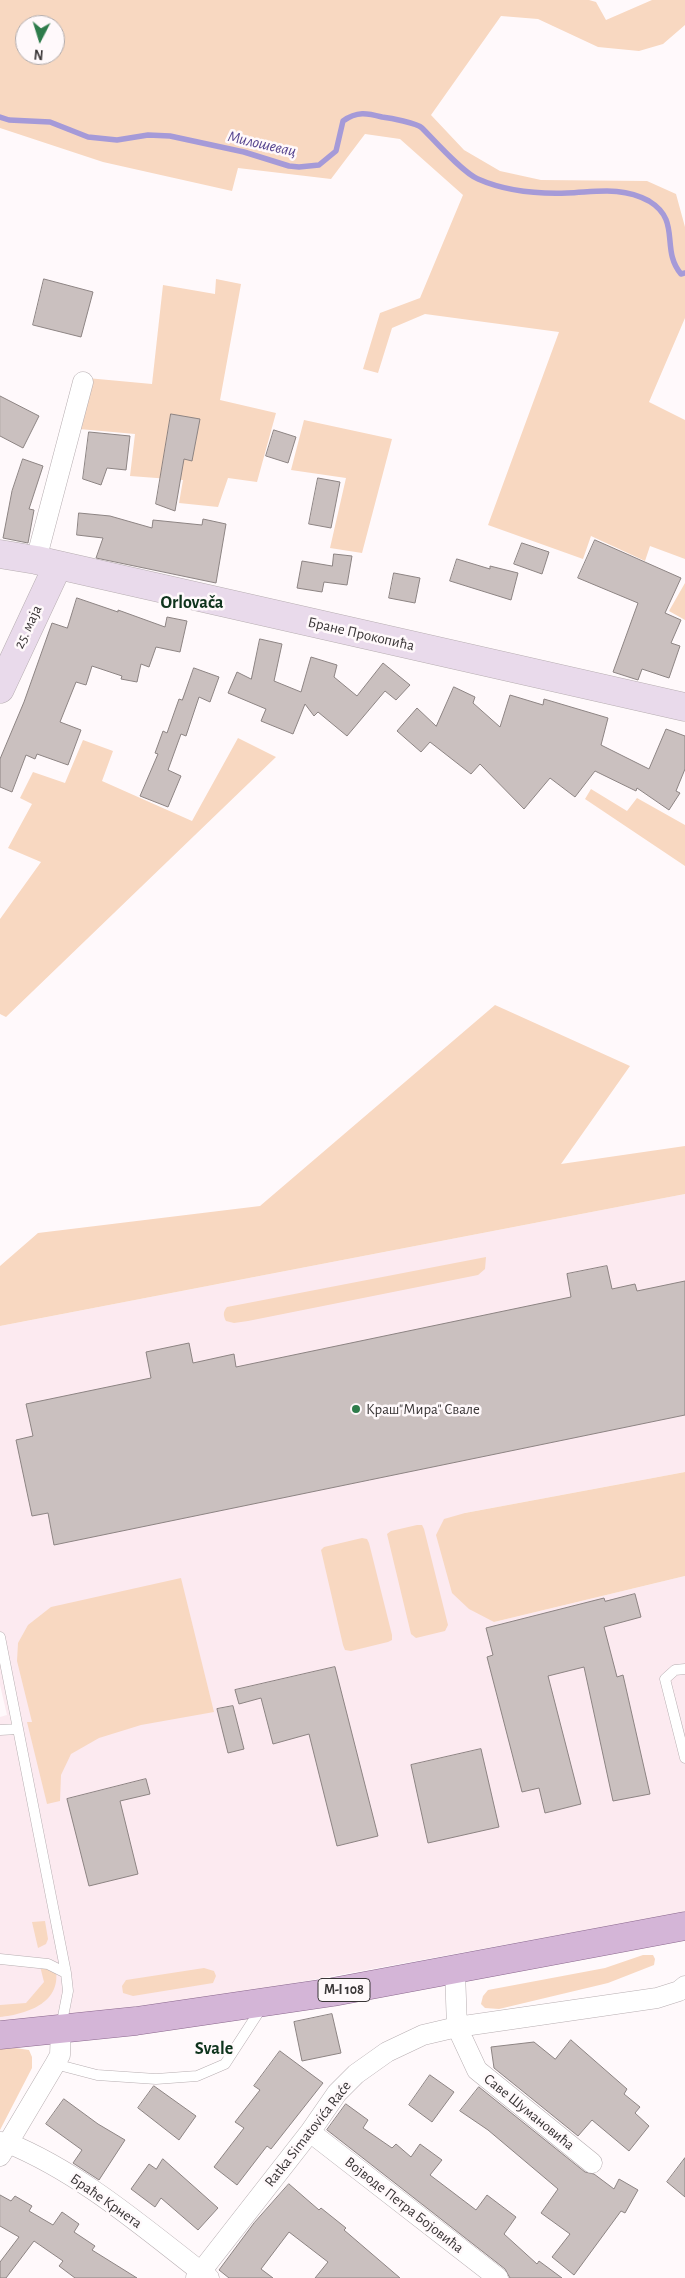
<!DOCTYPE html>
<meta charset="utf-8">
<style>
body{margin:0}
#map{position:relative;width:685px;height:2278px;overflow:hidden;background:#fff9fb;font-family:"Alegreya Sans",sans-serif}
canvas{display:block}
.north{position:absolute;left:15px;top:15px;width:50px;height:50px;box-sizing:border-box;background:#fff9fb;border:1px solid #b0abac;border-radius:50%;rotate:185deg;font-size:14px;font-weight:700;line-height:20px;text-align:center;color:#393536}
.north::after{content:'';display:block;margin:auto;width:18px;height:22px;background:#2e7c4b;clip-path:polygon(50% 0,100% 100%,50% 72%,0 100%)}
</style>
<div id="map">
<canvas width="685" height="2278"></canvas>
<div class="north">N</div>
</div>
<script>
const ctx = document.querySelector('canvas').getContext('2d');
ctx.lineJoin = 'round';
function fillPath(path, color) {
  ctx.fillStyle = color;
  ctx.fill(path, 'evenodd');
}
function trace(path, color, width, dash) {
  ctx.strokeStyle = color;
  ctx.lineWidth = width;
  ctx.lineCap = dash ? 'butt' : 'round';
  ctx.setLineDash(dash || []);
  ctx.stroke(path);
}
function write(font, color, halo, rows, align = 'center') {
  ctx.font = font + ' "Alegreya Sans",sans-serif';
  ctx.lineWidth = 5;
  ctx.setLineDash([]);
  ctx.textBaseline = 'middle';
  ctx.strokeStyle = halo;
  ctx.fillStyle = color;
  for (const [text, x, y, turn = 0] of rows) {
    ctx.save();
    ctx.translate(x, y);
    ctx.rotate((+turn || 0) * Math.PI / 180);
    ctx.textAlign = isNaN(turn) ? turn : align;
    if (halo) ctx.strokeText(text, 0, 0);
    ctx.fillText(text, 0, 0);
    ctx.restore();
  }
}
fillPath(new Path2D(`
 M685 1194V1472L465 1513 494 1622 685 1576V1912L256 1990 53 2018 0 2023V1717L7 1715 0 1685V1326Z`), '#fceaf0');
fillPath(new Path2D(`
 M0 0H589L596 2 606 20 652 0H685V25L663 44 639 51 598 47 538 19 501 16 431 115 464 150 500 171 541 180 647 181 676 194 685 227V318L649 402 685 420V559L650 546 645 561 591 536 583 559 488 525 559 332 425 314 392 328 378 373 363 369 380 313 420 298 463 195 400 139 365 134 331 179 238 168 232 191 103 162 0 128ZM25 25H55V55H25Z
 M216 279 241 284 220 400 276 413 257 482 228 478 218 507 179 503 183 480 130 476 135 434 68 428 87 378 152 384 163 285 215 294Z
 M304 420 392 439 362 553 330 548 346 478 291 470Z
 M685 583V620L669 611Z
 M238 738 276 757 6 1017 0 1014V919L41 862 8 848 32 804 20 798 33 772 65 783 83 740 113 751 102 781 192 821Z
 M591 789 627 811 637 798 685 825V866L585 799Z
 M495 1005 630 1066 561 1164 685 1146V1194L0 1326V1266L38 1233 260 1206Z
 M486 1257 485 1269 478 1275 248 1321 234 1323 226 1321C223 1315 223 1312 227 1307Z
 M685 1472V1576L494 1622 469 1609 452 1593 436 1535 444 1519 465 1513Z
 M417 1525H422L424 1529 448 1625 445 1631 416 1638 411 1634 387 1534 391 1531Z
 M362 1538 367 1539 369 1543 392 1635V1640L388 1642 351 1651 345 1650 343 1645 321 1550 324 1547Z
 M181 1578 214 1712 141 1725 99 1738 71 1754 61 1775 60 1801 47 1804 27 1722H32L17 1661 18 1643 28 1625 51 1607Z
 M45 1921 48 1939 46 1944 38 1948 32 1922Z
 M643 1955H653L655 1959 654 1965 608 1983 499 2009 485 2008 481 2004 483 1996 488 1990 605 1968Z
 M40 1966H55C64 2002 28 2014 0 2017V2005L26 2003 44 1982Z
 M204 1968 214 1971 216 1976 213 1983 133 1996 123 1993 122 1986 126 1980Z
 M15 2048 29 2050 32 2057V2068L0 2130V2049Z`), '#f8d8c1');
trace(new Path2D(`
 M0 117 9 120 50 122 88 137 117 140 148 135 170 136 244 152 289 166 299 167 319 165 336 151 343 121C357 111 367 113 382 117 390 118 417 123 422 128 434 140 463 173 478 179 505 191 538 194 567 193 596 192 622 186 649 201 682 221 660 249 681 274L685 273`), '#a59ad8', 5.5);
const building = new Path2D(`
 M44 279 93 292 81 337 33 325Z
 M0 396 39 416 23 448 0 436Z
 M171 414 200 419 192 461 184 459 175 511 156 504Z
 M274 430 296 437 288 463 266 456Z
 M89 432 130 436 126 470 107 468 101 485 83 479Z
 M23 459 43 466 29 509 34 510 28 543 3 538 12 491Z
 M318 478 340 482 331 528 309 524Z
 M79 513 110 516 152 528 153 520 202 525 203 519 226 524 216 583 96 558 103 538 77 535Z
 M595 540 681 578 665 613 681 620 671 643 680 646 669 678 642 669 638 680 613 672 638 603 578 578Z
 M522 543 549 552 542 574 514 564Z
 M334 554 352 556 347 585 324 582 322 592 297 588 302 561 332 566Z
 M457 559 490 569V566L518 573 511 600 450 581Z
 M394 573 420 578 415 603 389 598Z
 M77 598 118 612V610L165 627 167 617 187 621 180 652 156 647 149 667 141 664 137 682 121 679 122 676 92 666 86 685 76 682 60 722 81 730 68 765 37 754 35 759 26 755 12 792 0 787V759L24 702 52 623 67 628Z
 M260 639 282 644 274 681 301 692 311 657 337 665 334 677 357 696 383 663 410 685 396 700 385 691 347 736 318 712 314 716 305 704 293 734 261 721 266 709 228 693 237 672 251 679Z
 M194 668 219 677 210 702 199 697 186 736 181 734 168 770 181 776 168 807 140 796 158 754 155 753 163 731 167 733 179 699 182 700Z
 M454 687 475 697 473 703 500 727 510 695 543 705 544 699 608 718 601 745 649 769 666 729 685 736V769L676 791 680 793 669 810 637 788 636 791 595 771 575 797 550 778 524 809 480 764 471 774 430 742 421 752 397 731 417 708 436 726Z
 M607 1266 612 1289 635 1284 637 1291 685 1281V1415L54 1545 48 1513 32 1516 16 1440 33 1436 26 1404 151 1378 146 1352 189 1343 193 1363 234 1354 236 1367 571 1297 567 1274Z
 M635 1594 641 1617 604 1627 617 1677 623 1675 650 1794 613 1801 584 1667 548 1676 581 1804 545 1813 539 1788 522 1792 487 1657 493 1655 486 1628 604 1598 605 1601Z
 M335 1667 378 1836 337 1846 309 1734 273 1744 261 1698 239 1704 235 1690Z
 M233 1706 244 1749 228 1753 217 1709Z
 M481 1749 499 1827 428 1843 411 1765Z
 M146 1779 150 1794 120 1801 138 1874 89 1886 67 1799Z
 M332 2014 341 2053 302 2061 294 2022Z
 M571 2040 627 2089 624 2094 640 2107 635 2113 649 2126 629 2151 592 2120 578 2136 494 2068 491 2047 534 2042 555 2059Z
 M280 2051 323 2083 271 2149 267 2146 237 2185 214 2167 244 2128 235 2122 260 2090 254 2086Z
 M430 2075 454 2092 432 2122 409 2105Z
 M154 2086 196 2116 179 2140 138 2108Z
 M479 2087 585 2172 594 2174 614 2189 619 2179 638 2190 625 2213 621 2211 574 2275 552 2257 570 2234 541 2213 558 2189 488 2130 460 2111Z
 M64 2099 98 2124 125 2140 99 2180 73 2163 82 2150 46 2124Z
 M346 2104 368 2120 363 2128 392 2148 396 2144 411 2157 420 2144 442 2160 430 2175 476 2210 487 2195 516 2217 504 2234 537 2264 539 2261 562 2278H510L505 2269 327 2130Z
 M685 2158V2197L667 2182Z
 M163 2159 218 2208 198 2230 161 2198 155 2207 131 2189 149 2164 156 2169Z
 M289 2184 319 2210 321 2208 346 2228 344 2230 400 2278H315L328 2262 289 2232 261 2269 273 2278H229L219 2270 254 2223Z
 M0 2195 11 2201 15 2196 32 2206 29 2211 53 2225 62 2212 79 2224 74 2232 95 2246 92 2250 137 2278H75L59 2266 63 2261 34 2241 6 2278H0V2262L19 2237 0 2226Z`);
fillPath(building, '#cac0bf');
trace(building, '#8d8483', 1);
const lane = new Path2D(`
 M0 1637 66 1973 68 1991 61 2027
 M685 1669 675 1670 665 1679 685 1758
 M0 1730 18 1729
 M0 1959 48 1964 66 1973
 M55 2064 97 2075 156 2079 197 2076 225 2064 262 2007`);
const street = new Path2D(`
 M36 560 83 382
 M455 1971 457 2027 477 2070 592 2163
 M310 2132 498 2278
 M0 2142 8 2143 55 2064 60 2055 61 2028
 M0 2156 8 2143C83 2174 145 2229 209 2278
 M196 2278 310 2132 337 2093 356 2074 387 2052 423 2035 457 2027 657 1998 679 1991 685 1986`);
const secondary = new Path2D(`
 M0 554 36 560 685 707
 M0 689 58 565`);
const primary = new Path2D(`
 M0 2035 136 2021 333 1992 685 1926`);
trace(lane, '#b7aeb1', 11);
trace(street, '#b7aeb1', 21);
trace(secondary, '#b7aeb1', 29);
trace(primary, '#8b688d', 29);
trace(lane, '#fff', 10);
trace(street, '#fff', 20);
trace(secondary, '#e9daeb', 28);
trace(primary, '#d4b5d7', 28);
for (const [x, y, r, color] of [
 [356,1409,5,"#2e7c4b"]
]) {
  const dot = new Path2D();
  dot.arc(x, y, r, 0, 2 * Math.PI);
  ctx.fillStyle = color;
  ctx.fill(dot);
  trace(dot, '#fff9fb', 2);
}
for (const [x, y, w] of [
 [344,1990,52]
]) {
  const box = new Path2D();
  box.roundRect(x - w / 2, y - 11.5, w, 23, 4);
  ctx.fillStyle = '#fff9fb';
  ctx.fill(box);
  trace(box, '#393536', 1);
}
write('bold 14px', '#393536', null, [
 ["M-I 108",344,1990]
]);
write('15px', '#393536', '#fff9fb', [
 ["25. маја",28,627,-65],
 ["Бране Прокопића",361,634,13],
 ["Саве Шумановића",529,2112,39],
 ["Ratka Simatovića Raće",308,2134,-52],
 ["Браће Крнета",106,2201,35],
 ["Војводе Петра Бојовића",404,2205,38]
]);
write('15px', '#393536', '#fff9fb', [
 ["Краш\"Мира\" Свале",366,1409]
], 'left');
write('italic 16px', '#55438e', '#fff9fb', [
 ["Милошевац",262,144,13]
]);
write('bold 18px', '#0e331c', '#fff9fb', [
 ["Orlovača",192,603],
 ["Svale",214,2049]
]);
</script>
